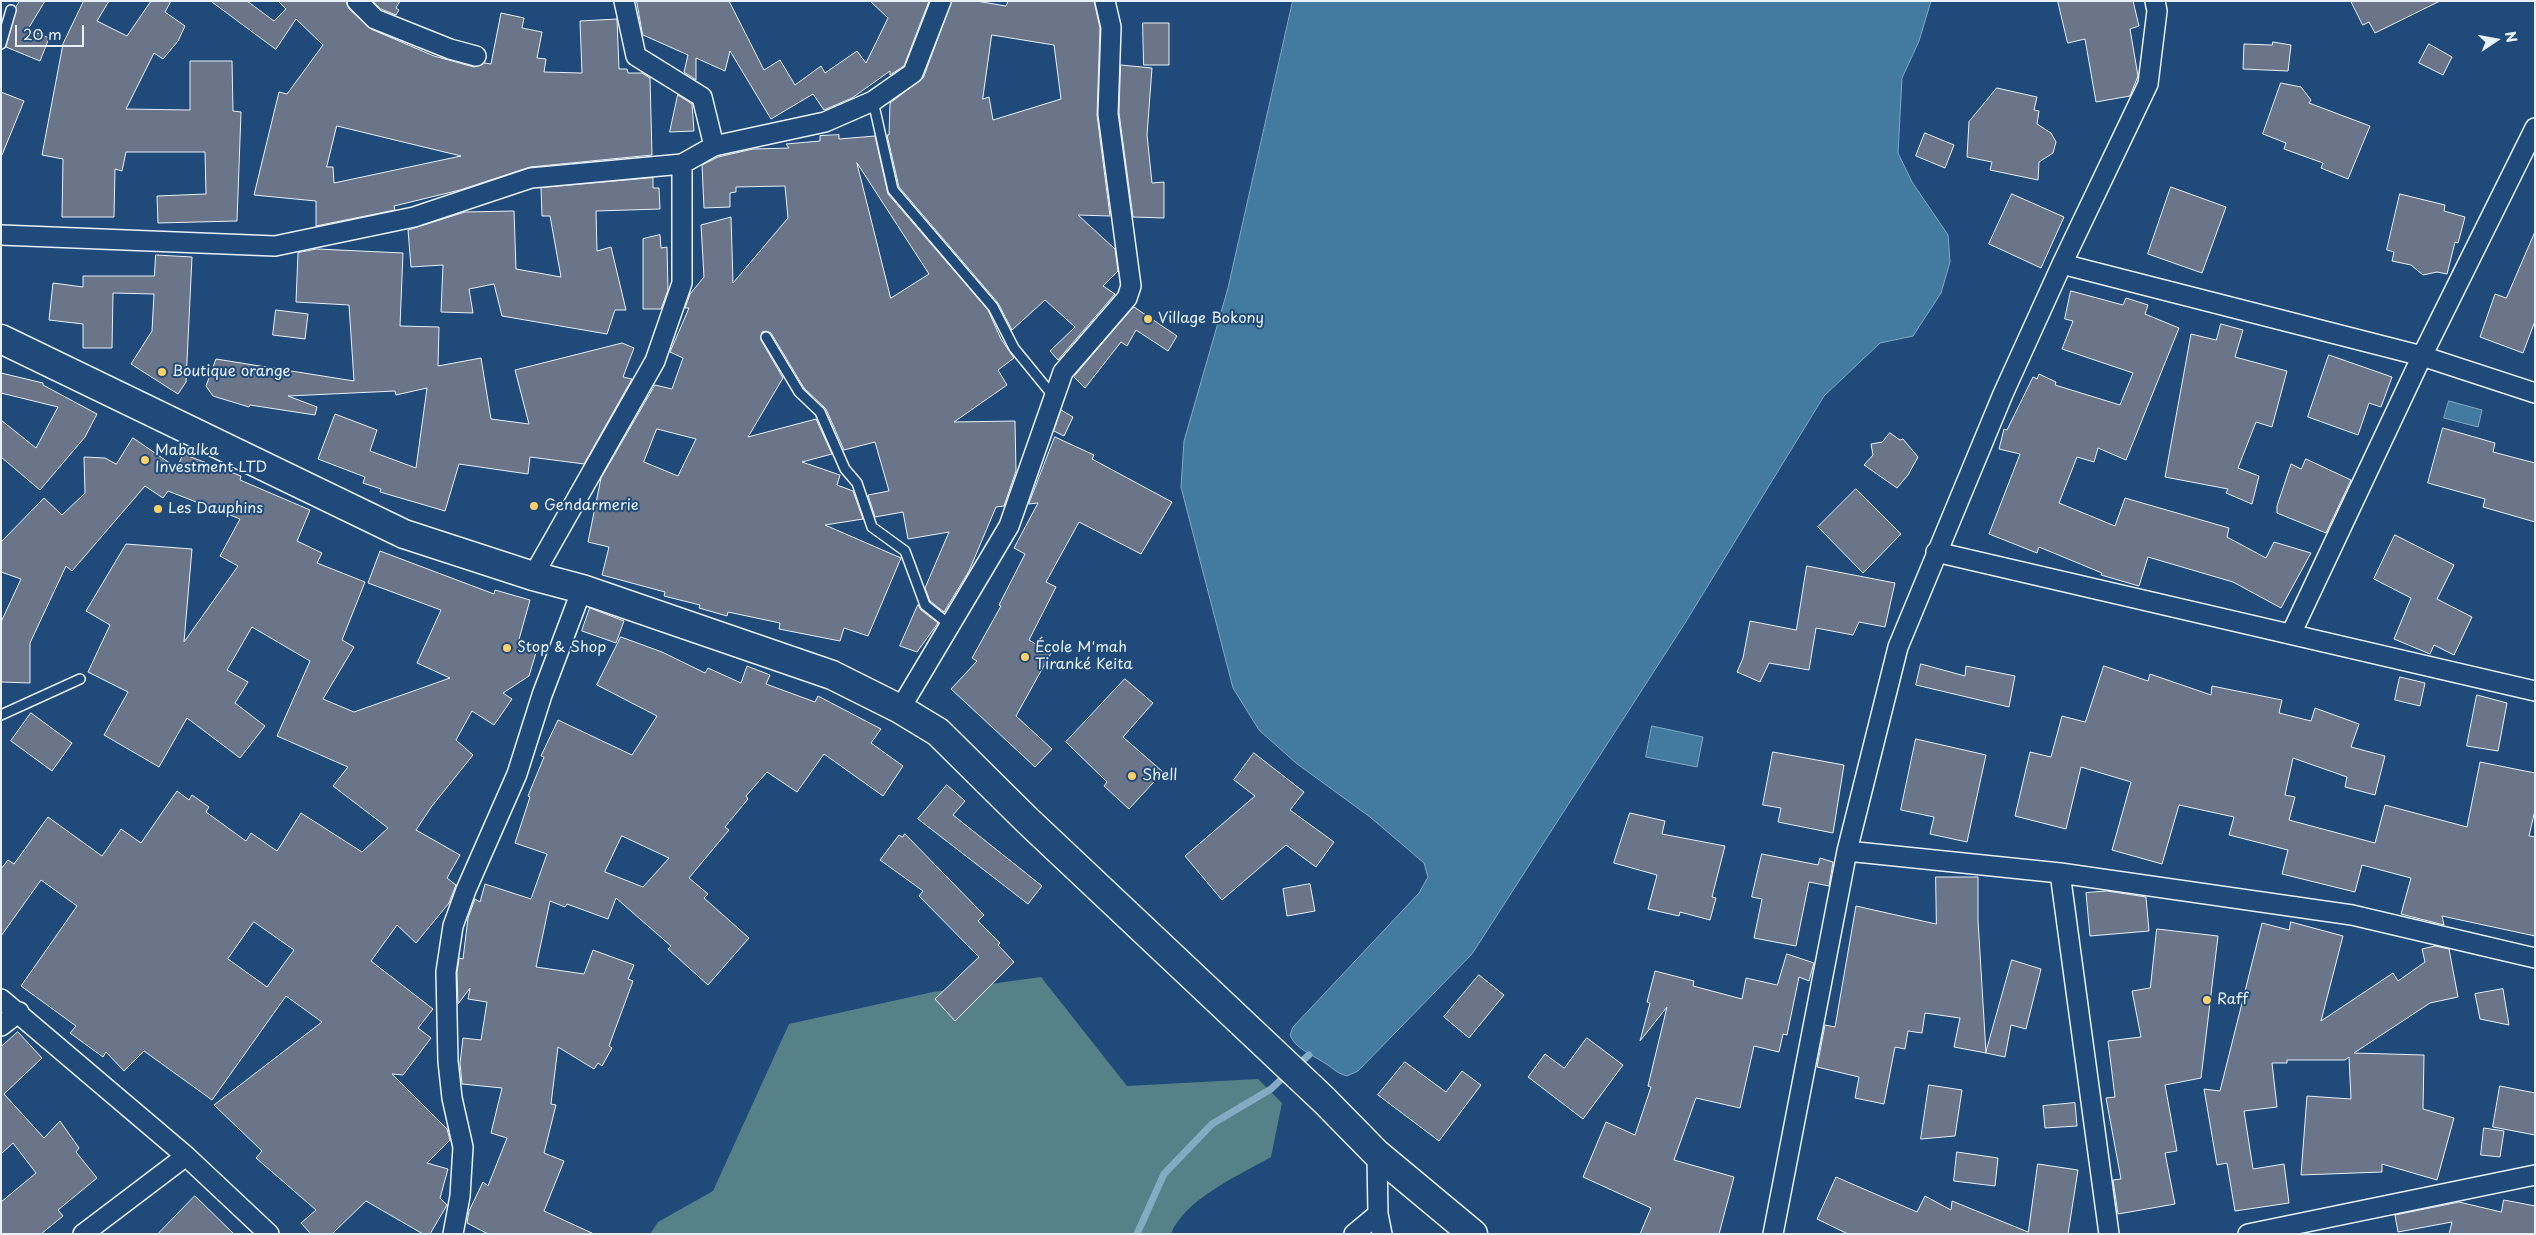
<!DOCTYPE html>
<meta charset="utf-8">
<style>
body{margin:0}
#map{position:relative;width:2536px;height:1235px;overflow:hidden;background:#1f4a7a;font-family:"Playpen Sans",sans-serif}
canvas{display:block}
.frame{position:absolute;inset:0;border:2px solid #e8f1f8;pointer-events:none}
.north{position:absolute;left:2471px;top:15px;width:50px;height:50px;-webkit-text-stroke:4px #1f4a7a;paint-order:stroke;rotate:78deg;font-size:14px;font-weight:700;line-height:20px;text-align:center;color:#e8f1f8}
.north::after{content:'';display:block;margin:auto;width:18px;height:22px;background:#e8f1f8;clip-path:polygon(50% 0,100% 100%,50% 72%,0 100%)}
.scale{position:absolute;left:15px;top:25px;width:69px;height:22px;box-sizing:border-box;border:2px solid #e8f1f8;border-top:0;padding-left:6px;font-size:15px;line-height:18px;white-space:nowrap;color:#e8f1f8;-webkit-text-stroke:4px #1f4a7a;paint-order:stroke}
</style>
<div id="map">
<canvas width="2536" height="1235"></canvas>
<div class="frame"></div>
<div class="north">N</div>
<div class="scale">20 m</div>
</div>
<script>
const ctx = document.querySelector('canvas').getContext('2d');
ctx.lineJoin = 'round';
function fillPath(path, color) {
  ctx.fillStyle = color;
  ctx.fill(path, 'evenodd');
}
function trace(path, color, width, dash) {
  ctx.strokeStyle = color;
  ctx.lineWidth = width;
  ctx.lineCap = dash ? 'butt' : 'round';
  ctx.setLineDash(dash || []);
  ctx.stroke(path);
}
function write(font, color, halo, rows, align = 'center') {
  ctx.font = font + ' "Playpen Sans",sans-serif';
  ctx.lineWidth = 4;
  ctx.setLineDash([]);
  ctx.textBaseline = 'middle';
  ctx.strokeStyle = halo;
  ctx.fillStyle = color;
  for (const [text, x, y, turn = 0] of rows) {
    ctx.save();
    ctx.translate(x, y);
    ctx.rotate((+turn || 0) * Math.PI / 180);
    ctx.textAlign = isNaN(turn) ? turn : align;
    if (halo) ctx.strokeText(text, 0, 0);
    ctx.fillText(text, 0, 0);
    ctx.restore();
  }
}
fillPath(new Path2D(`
 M1041 977 1127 1086 1258 1079 1282 1103 1271 1157C1240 1175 1184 1199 1171 1234H650L658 1222 713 1191 789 1024 933 992Z`), '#568188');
const water = new Path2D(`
 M1293 1H1931L1919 41 1902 78 1898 153 1912 182 1948 235 1950 262 1941 293 1913 336 1880 343 1824 396 1685 623 1472 954 1358 1071 1347 1076C1336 1073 1332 1067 1323 1062 1311 1054 1296 1049 1290 1035L1293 1027 1419 893 1428 877 1424 863 1370 817 1296 763 1259 730 1233 688 1181 487 1184 441 1228 288Z
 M2449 401 2482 410 2478 427 2444 418Z
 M1652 726 1703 737 1697 767 1646 757Z`);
fillPath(water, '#437aa0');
trace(water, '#85aac3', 1);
trace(new Path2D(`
 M1296 1066 1309 1055
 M1137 1234 1164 1174 1212 1124 1271 1089 1288 1073`), '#85aac3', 7);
const building = new Path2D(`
 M20 1H45L28 29 49 38 40 61 6 47 16 7Z
 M84 1H109L97 21 127 36 151 1H171L165 12 185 26 178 41 163 59 154 53 126 109 190 110V61H232L233 111 241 112 237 221 158 223 157 196 206 194 205 152H126L122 171 115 169 114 217H62L63 159 42 155 63 44Z
 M211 1H247L274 21 286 9 278 1H346L349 9 371 29 434 56 474 67 485 63 491 64 501 13 524 18 522 28 542 32 537 58 546 59 544 72 582 73 580 21 617 19 619 69H627L628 73H642L650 78 652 155 530 167 460 190 394 206 395 210 316 226V201L254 195 279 92 287 94 323 45 296 19 276 49ZM337 126 461 156 334 183 333 167H327Z
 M373 1H400L396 8 399 10 396 15 381 9Z
 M637 1H729L764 70 780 60 795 85 821 66 825 73 857 51 866 63 888 18 870 1H929L904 66 890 75V71L852 98 824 110 813 94 771 119 730 51 725 71 696 58V80L684 72 688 55 643 35Z
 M952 1H976L1006 6 1008 1H1094L1100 28 1097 115 1110 216 1078 215 1115 249 1118 271 1103 286 1115 294 1058 360 1050 351 1075 327 1045 300 1012 330 998 303 899 187 887 135H889L890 103 923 78ZM992 35 1054 45 1061 99 993 120 989 97 983 99Z
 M2058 1H2133L2139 26 2130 29 2138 76 2130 96 2096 102 2085 39 2068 43Z
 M2351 1H2440L2375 33 2369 22 2363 25Z
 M1143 23H1169V65H1144Z
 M2273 42 2291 45 2288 71 2243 69 2244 44 2272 45Z
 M2429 44 2452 57 2443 75 2419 63Z
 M1121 65 1152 68 1147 135 1152 183 1164 182V218L1133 217 1119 113Z
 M2281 83 2301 87 2311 100 2309 103 2370 126 2348 179 2321 168 2323 163 2284 149 2286 143 2263 134Z
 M1997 88 2037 97 2034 110 2039 111 2037 124 2051 133 2056 142 2053 153 2039 162 2038 180 1990 170 1992 162 1967 157 1969 122Z
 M1 92 24 101 2 155 1 154Z
 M678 95 692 104 694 131 670 132Z
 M1925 133 1954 145 1945 168 1916 156Z
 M839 135V139L875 136 888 194 988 310 1001 339 1014 358 998 370 1007 385 954 422 1015 421 1016 471 1004 506 996 507 969 571 944 612 930 601 925 588 949 532 908 539 903 512 875 517 868 495 889 491 875 442 844 450 826 409 804 388 771 333 766 331 762 332 761 340 783 378 748 437 816 419 832 454 802 462 840 475 837 485 853 491 863 519 825 525 901 558 868 636 844 628 840 641 779 629 780 623 728 612 727 616 699 608 700 605 664 596 665 592 602 575 609 547 588 542 601 478 655 385 672 389 683 358 670 352 689 308H685L690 294 704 277 701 225 731 217 733 283 788 218 785 186 736 187V192L730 193V207L704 208 702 165 718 157 753 149 789 148 786 144 820 141V136ZM857 163 929 274 891 298ZM657 429 696 439 678 476 644 462Z
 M653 178V188H659L660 209 596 211 597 251 611 247 626 310H615L607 334 502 316 494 284 469 289 473 313 441 312 443 265 411 267 408 230 465 212 514 211 516 269 561 277 550 216H542L541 188Z
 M2171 187 2226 207 2202 273 2148 254Z
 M2012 194 2064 217 2041 268 1989 244Z
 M2400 194 2445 205 2444 211 2465 217 2458 243 2455 242 2447 274 2437 272 2423 275 2411 265 2392 261 2394 252 2387 250Z
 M2535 232V321L2523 353 2480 337 2495 294 2506 298Z
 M660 235 661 248 667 247 668 290 661 309H643V239Z
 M317 249 403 253 400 326 439 327 438 366 481 358 491 419 529 424 515 370 622 343 634 348 623 377 632 379 584 464 530 457 528 474 459 464 445 511 380 492 381 489 363 483 365 477 318 459 335 414 377 430 370 451 416 468 427 388 396 395 395 391 288 396 317 407 315 415 250 405 249 407 213 396 206 386 216 359 354 381 349 305 296 302 298 253Z
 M156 255 192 257 186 382 178 394 131 364 152 331 154 294 113 293 112 348H83V324L49 320 53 283 83 287V276H154Z
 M2071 291 2123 305 2126 298 2148 305 2145 314 2179 328 2126 460 2098 448 2094 462 2077 457 2059 503 2115 526 2125 498 2229 528 2227 537 2266 558 2274 542 2311 553 2281 608 2233 582 2148 557 2139 586 2101 575 2102 573 2039 547 2037 553 1989 534 2020 454 1999 449 2004 429 2007 430 2033 377 2037 379 2039 374 2056 382 2055 385 2120 405 2133 373 2062 349 2073 321 2065 319Z
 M1134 307 1177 336 1168 351 1136 330 1127 346 1121 342 1085 388 1074 377Z
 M276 310 308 314 305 339 273 335Z
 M2221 324 2243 330 2235 357 2287 371 2272 427 2256 422 2238 468 2259 476 2252 504 2226 493 2228 489 2165 477 2191 334 2216 340Z
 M2329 355 2392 377 2381 407 2369 403 2358 435 2308 417Z
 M1 373 43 383V385L97 414 85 437 40 490 1 457V420L36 448 58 407 1 393Z
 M1061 410 1073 417 1064 436 1054 431Z
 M2443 428 2495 443 2493 452 2535 463V522L2483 507 2485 499 2428 483Z
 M1890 433 1900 440 1903 439 1918 457 1908 475 1897 488 1864 465 1873 455 1871 444 1882 442Z
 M1055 437 1094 455 1092 459 1172 502 1141 554 1079 522 1046 582 1056 587 1029 640 1051 653 1016 716 1052 749 1035 767 951 689 977 661 972 658 1001 606 999 605 1025 554 1014 548 1038 503 1029 504Z
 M133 438 177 468 183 454 241 476 240 480 310 510 297 541 322 553 317 563 365 582 342 640 354 647 323 699 354 712 450 678 417 663 441 610 368 583 380 551 494 594 495 590 530 600 518 643 537 649 529 676 503 693 512 699 494 725 472 711 456 740 473 755 432 806 416 830 460 855 447 878 456 885 449 903 416 943 397 925 371 961 433 1009 418 1028 431 1038 403 1075 392 1074 447 1129 450 1140 427 1163 448 1169 440 1198 447 1205 430 1234H423L366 1201 332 1234H311L301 1223 316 1210 256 1158 262 1151 214 1105 322 1022 286 996 212 1100 144 1051 124 1071 106 1052 103 1057 70 1033 76 1026 21 986 77 906 41 880 1 936V869L8 860 14 864 48 817 102 856 121 829 141 843 177 791 189 800 192 795 209 807 206 812 246 841 251 833 277 851 301 813 362 852 388 828 333 786 348 767 277 736 310 661 252 627 227 670 248 682 235 703 265 726 240 758 187 718 159 767 104 735 128 692 88 672 110 625 86 611 126 544 192 549 184 642 238 566 220 556 240 519 168 491 163 498 145 486 72 571 66 566 30 643V683L1 682V622L21 579 1 572V542L44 498 62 515 85 493 84 457 105 458 116 464ZM254 922 294 950 267 987 228 959Z
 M2306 459 2351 480 2326 533 2277 513V506L2291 464 2301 469Z
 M1856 489 1901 534 1863 573 1818 527Z
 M2395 535 2454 565 2437 599 2472 617 2454 655 2434 645 2430 654 2394 639 2411 598 2374 579Z
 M1807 566 1895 583 1885 627 1859 622 1853 635 1816 628 1809 670 1769 663 1760 682 1737 672 1743 658 1750 621 1796 630Z
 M918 605 921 610 938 623 917 652 900 646Z
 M590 608 624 621 616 643 582 631Z
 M621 637 662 652 705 673 708 668 741 683 747 666 770 675 766 684 815 702 818 696 881 729 871 743 903 766 883 796 824 754 797 792 767 772 746 796 748 799 725 827 729 830 689 878 708 894 704 898 749 938 708 985 668 949 671 946 616 898 608 919 567 904 565 907 550 901 536 967 584 974 593 950 634 965 628 979 633 981 609 1046 612 1048 602 1066 598 1063 594 1069 558 1047 551 1104 556 1105 544 1153 564 1161 544 1211 594 1234H488L467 1223 469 1211 483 1182 488 1186 507 1138 491 1133 502 1088 462 1084 460 1063 463 1038 481 1040 487 1002 468 999 470 988 458 1004 457 973 459 958 463 959 468 918 475 899 480 902 485 884 531 899 547 854 515 843 530 797 528 796 544 757 541 756 558 720 632 755 657 716 597 685ZM622 836 669 858 643 887 605 872Z
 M1921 664 1965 676 1966 666 2015 676 2009 707 1916 685Z
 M2104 666 2148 681 2150 674 2211 695 2212 686 2282 700 2279 713 2311 721 2315 708 2359 724 2351 747 2385 756 2375 795 2345 787 2347 777 2293 758 2285 795 2295 797 2289 820 2375 843 2385 805 2467 827 2480 762 2535 773V810L2529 836 2535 837V936L2442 916 2444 925 2401 914 2411 878 2362 865 2355 892 2282 874 2288 850 2229 835 2234 817 2179 805 2162 864 2112 850 2131 782 2081 767 2066 829 2015 816 2030 752 2051 757 2062 716 2085 722Z
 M2400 677 2425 683 2420 706 2395 700Z
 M1125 679 1153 703 1123 737 1163 772 1129 809 1104 786 1107 782 1066 742Z
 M2477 695 2507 703 2498 751 2467 746Z
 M31 713 72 743 52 771 11 741Z
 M1916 739 1986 755 1967 842 1930 834 1934 817 1901 810Z
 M1773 752 1844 765 1833 833 1778 822 1781 808 1763 805Z
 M1254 753 1304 792 1290 810 1334 842 1316 867 1286 845 1222 900 1185 856 1255 796 1234 780Z
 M947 785 965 801 953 815 1042 886 1028 904 918 819Z
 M1630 813 1665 821 1662 834 1725 846 1712 897 1716 898 1710 920 1680 912 1679 916 1648 909 1657 875 1614 863Z
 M905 834 984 915 978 921 1000 943 998 945 1014 962 955 1021 935 999 979 957 919 896 923 891 880 860 899 835 902 837Z
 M1762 854 1818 865 1820 858 1833 862 1829 886 1809 882 1796 946 1754 938 1762 899 1752 897Z
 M1936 877H1978V920L1986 1053 1954 1047 1960 1018 1925 1013 1922 1033 1908 1031 1905 1049 1895 1047 1884 1104 1855 1098 1859 1077 1817 1067 1825 1025 1835 1027 1856 906 1936 924Z
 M1310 884 1315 911 1287 916 1283 889Z
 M2107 891 2146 897 2149 931 2090 936 2086 893Z
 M2291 922 2343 936 2321 1021 2393 973 2398 981 2425 962 2422 949 2435 946 2449 949 2458 997 2430 1003 2354 1053 2424 1055 2423 1109 2454 1118 2437 1180 2382 1164V1172L2301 1175 2307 1096 2351 1099 2349 1057 2345 1060H2287V1063H2272L2277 1107 2244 1111 2253 1169 2284 1164 2289 1203 2235 1211 2227 1163 2217 1165 2204 1089 2220 1091 2262 923 2289 930Z
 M2157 929 2218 936 2201 1078 2165 1085 2177 1151 2165 1153 2175 1204 2118 1214 2113 1180 2121 1179 2106 1098 2115 1097 2108 1041 2141 1037 2132 991 2150 988Z
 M1787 954 1814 963 1809 981 1799 977 1787 1035 1783 1034 1779 1052 1754 1046 1740 1108 1696 1098 1674 1160 1734 1177 1719 1234H1640L1651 1208 1583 1177 1606 1122 1635 1135 1651 1087 1648 1086 1667 1007 1640 1041 1650 1003 1647 1002 1655 971 1694 981 1693 986 1742 999 1746 978 1777 985Z
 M2012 960 2041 969 2026 1029 2011 1025 2005 1057 1986 1053Z
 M1479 975 1504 995 1469 1038 1444 1017Z
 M2503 989 2509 1025 2480 1019 2475 994Z
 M18 1032 42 1058 4 1094 44 1138 60 1121 79 1148 76 1152 97 1178 58 1210 63 1216 41 1234H1V1202L36 1173 13 1143 1 1154V1047Z
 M1587 1038 1623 1065 1583 1119 1528 1077 1545 1054 1564 1068Z
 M1405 1062 1446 1092 1462 1071 1481 1085 1439 1141 1378 1095Z
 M1929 1085 1962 1090 1955 1136 1921 1139Z
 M2500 1086 2535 1093V1135L2493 1127Z
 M2075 1103 2077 1126 2045 1128 2043 1106Z
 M2484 1128 2504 1131 2500 1157 2481 1155Z
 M1957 1152 1998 1158 1995 1186 1954 1181Z
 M2038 1164 2078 1170 2068 1234H1848L1817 1219 1836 1177 1917 1212 1925 1196 1951 1210 1952 1201 2028 1232Z
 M195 1196 234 1234H158Z
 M2504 1200 2535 1206V1234H2449L2452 1222 2398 1232 2395 1215 2459 1202 2501 1212Z`);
fillPath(building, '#6a7589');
trace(building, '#e8f1f8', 1);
const service = new Path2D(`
 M1 44 11 10
 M873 101 893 190 993 307 1014 348 1054 397
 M766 337 799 392 820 412 845 469 857 483 872 527 905 551 925 605 950 625
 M1 715 80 679`);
const minor = new Path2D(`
 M357 1 375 19 450 49 476 56
 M624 1 636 56 702 97 714 146
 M1 235 275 246 414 217 531 178 682 164 714 146 825 122 873 101 913 73 941 1
 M2062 264 2422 356 2535 393
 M1936 552 2535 691
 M533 576 655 361 682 283V164
 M2291 634 2422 356 2535 128
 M900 709 1009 526 1063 372 1127 298 1131 286 1108 114 1111 27 1105 1
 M1847 851 2060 873 2352 915 2535 958
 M2060 873 2109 1234
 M1 999 186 1156 269 1234
 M1 1026 19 1012
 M1377 1154 1378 1214 1382 1234
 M83 1234 186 1156
 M453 1234 460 1196 463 1147 452 1098 448 1061 446 972 453 926 466 890 517 774 542 695 582 589
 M1354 1234 1378 1214
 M1773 1234 1847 851 1898 647 2003 394 2062 264 2148 84 2157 11 2155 1
 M2248 1234 2535 1175`);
const primary = new Path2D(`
 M1 339 404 534 533 576 582 589 832 675 900 709 938 732 1028 821 1324 1100 1377 1154 1473 1234`);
trace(service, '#e8f1f8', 12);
trace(minor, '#e8f1f8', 22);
trace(primary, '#e8f1f8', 31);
trace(service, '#1f4a7a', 9);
trace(minor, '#1f4a7a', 19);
trace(primary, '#1f4a7a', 28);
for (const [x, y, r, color] of [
 [1148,319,5,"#ffd166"],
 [162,372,5,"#ffd166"],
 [145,460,5,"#ffd166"],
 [534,506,5,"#ffd166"],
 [158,509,5,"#ffd166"],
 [507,648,5,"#ffd166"],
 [1025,657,5,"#ffd166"],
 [1132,776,5,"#ffd166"],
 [2207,1000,5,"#ffd166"]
]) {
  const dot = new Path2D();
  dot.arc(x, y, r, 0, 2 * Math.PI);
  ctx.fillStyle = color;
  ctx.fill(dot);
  trace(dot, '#1f4a7a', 2);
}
write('15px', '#e8f1f8', '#1f4a7a', [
 ["Village Bokony",1158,319],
 ["Boutique orange",172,372],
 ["Mabalka",155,451],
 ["Investment LTD",155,468],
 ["Gendarmerie",544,506],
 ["Les Dauphins",168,509],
 ["Stop & Shop",517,648],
 ["École M'mah",1035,648],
 ["Tiranké Keita",1035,665],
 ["Shell",1142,776],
 ["Raff",2217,1000]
], 'left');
</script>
